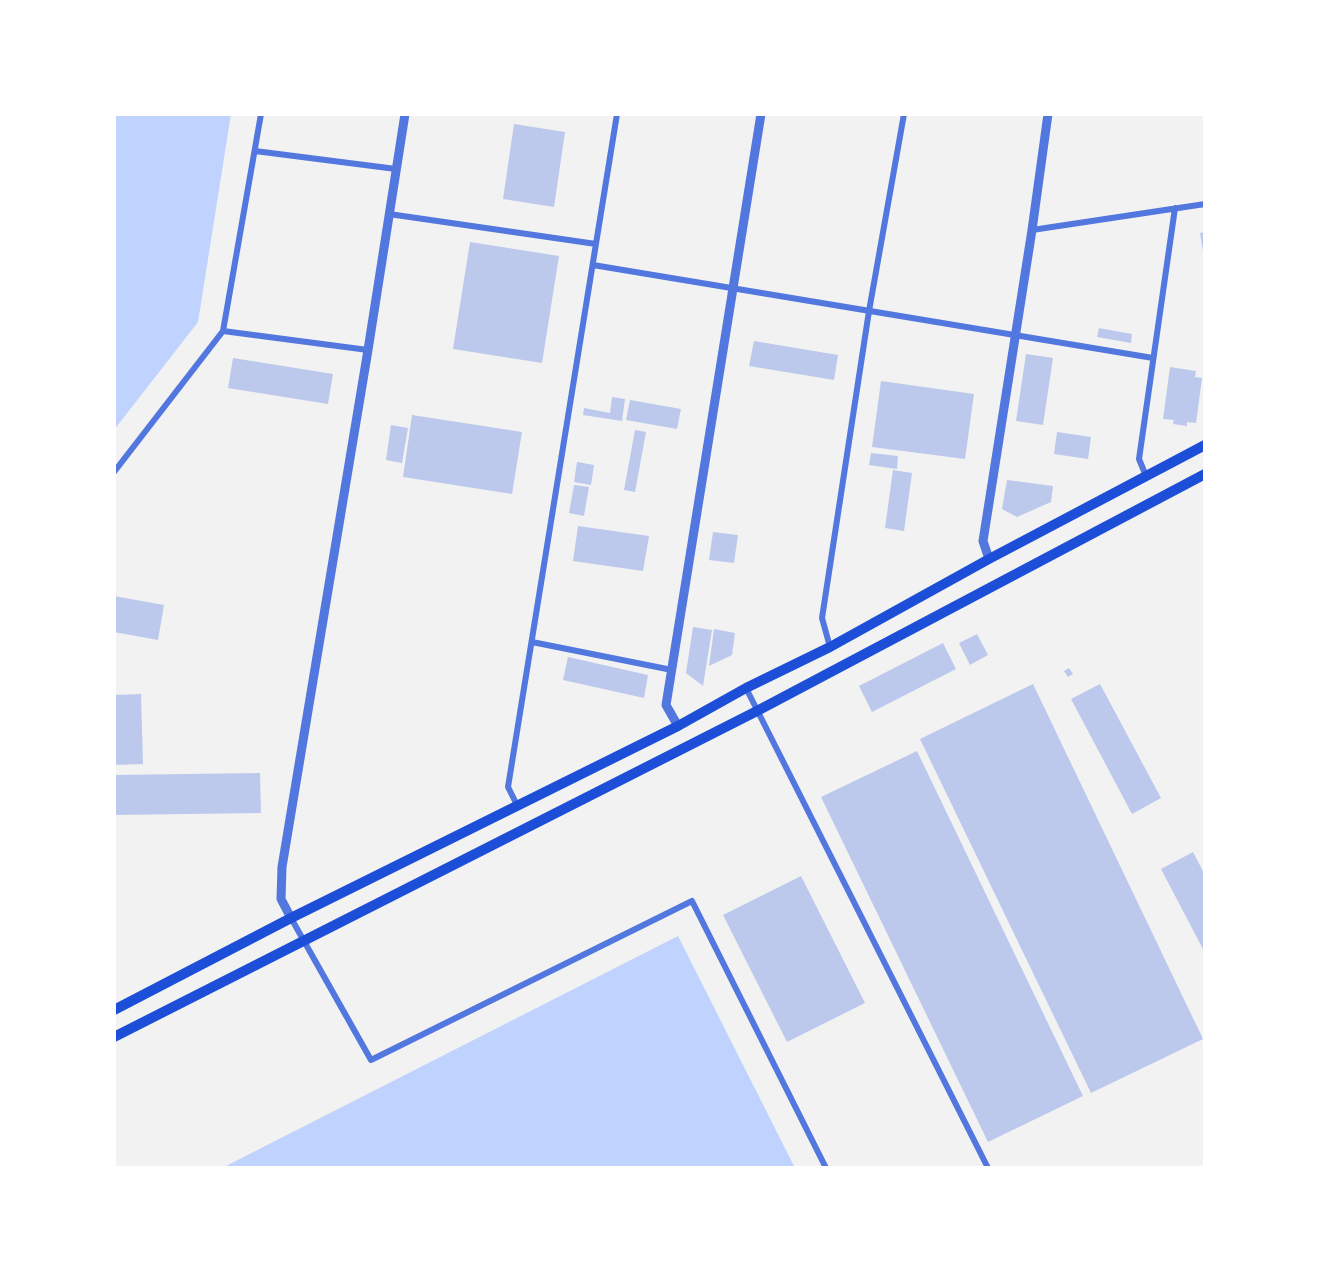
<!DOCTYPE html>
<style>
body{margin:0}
#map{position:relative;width:1319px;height:1282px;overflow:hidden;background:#f2f2f2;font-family:Cabin,sans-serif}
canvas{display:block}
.frame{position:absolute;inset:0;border:116px solid #fff;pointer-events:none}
</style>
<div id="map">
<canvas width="1319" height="1282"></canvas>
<div class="frame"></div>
</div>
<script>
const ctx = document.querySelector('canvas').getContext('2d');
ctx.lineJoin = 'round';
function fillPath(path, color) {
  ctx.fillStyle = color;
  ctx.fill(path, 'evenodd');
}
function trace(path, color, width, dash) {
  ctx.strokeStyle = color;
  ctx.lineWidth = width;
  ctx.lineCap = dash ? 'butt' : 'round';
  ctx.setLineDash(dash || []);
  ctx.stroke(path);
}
fillPath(new Path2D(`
 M114 114H231L198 322 114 430Z
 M678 936 795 1168H222Z`), '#bfd3fe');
fillPath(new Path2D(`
 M514 124 565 132 554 207 503 199Z
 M1205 232V257H1204L1200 233Z
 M470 242 559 256 542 363 453 349Z
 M1099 328 1132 334 1131 343 1097 337Z
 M754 341 838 355 834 380 749 366Z
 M1026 354 1053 358 1043 425 1016 421Z
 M233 358 333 374 328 404 228 388Z
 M1170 367 1196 371 1195 377 1202 378 1196 423 1187 422V426L1173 424 1174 420 1163 419Z
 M881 381 974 394 965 459 872 447Z
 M612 397 625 399 622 421 583 415 584 408 610 413Z
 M630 400 681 409 677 429 626 420Z
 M412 415 522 432 512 494 403 477Z
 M391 425 408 428 402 463 386 460Z
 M635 430 646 432 635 492 624 490Z
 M1057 432 1091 437 1088 459 1054 454Z
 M871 453 898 456 897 469 869 465Z
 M577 462 594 465 591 485 574 482Z
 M893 470 912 473 904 531 885 528Z
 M1007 480 1053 486 1051 502 1017 517 1002 509Z
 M574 485 589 487 584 516 569 513Z
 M578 526 649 536 643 571 573 561Z
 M713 532 738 535 734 563 709 560Z
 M114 596 164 605 158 640 114 632Z
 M693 627 712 630 703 686 686 673Z
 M714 629 735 633 732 655 709 666Z
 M977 634 988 655 970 665 959 643Z
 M943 643 956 669 872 712 859 686Z
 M568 657 648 675 644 698 563 680Z
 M1069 668 1073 674 1068 677 1064 671Z
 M1033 684 1203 1039 1091 1093 920 739Z
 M1100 684 1161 798 1132 814 1071 699Z
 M141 694 143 764 114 765V695Z
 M917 751 1083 1096 988 1142 821 797Z
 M260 773 261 813 114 815V775Z
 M1193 852 1205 875V953L1161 869Z
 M801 876 865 1003 787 1042 723 915Z`), '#bdc9ec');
trace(new Path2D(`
 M255 151 396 169
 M389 214 596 244
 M1032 230 1205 204
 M593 265 1153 358
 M223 331 368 350
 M114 472 223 331 261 114
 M1146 476 1139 459 1175 208
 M532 642 672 670
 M830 647 822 618 869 311 904 114
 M746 688 988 1168
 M517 805 508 787 617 114
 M291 918 371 1060 692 901 826 1168`), '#5277de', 6);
trace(new Path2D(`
 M989 559 983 541 1032 230 1048 114
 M678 726 666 705 761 114
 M291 918 281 899 282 867 368 350 405 114`), '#5277de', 9);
trace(new Path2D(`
 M114 1010 291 918 678 726 746 688 830 647 989 559 1205 445
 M114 1037 757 711 1205 474`), '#1d4ed8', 10);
</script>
